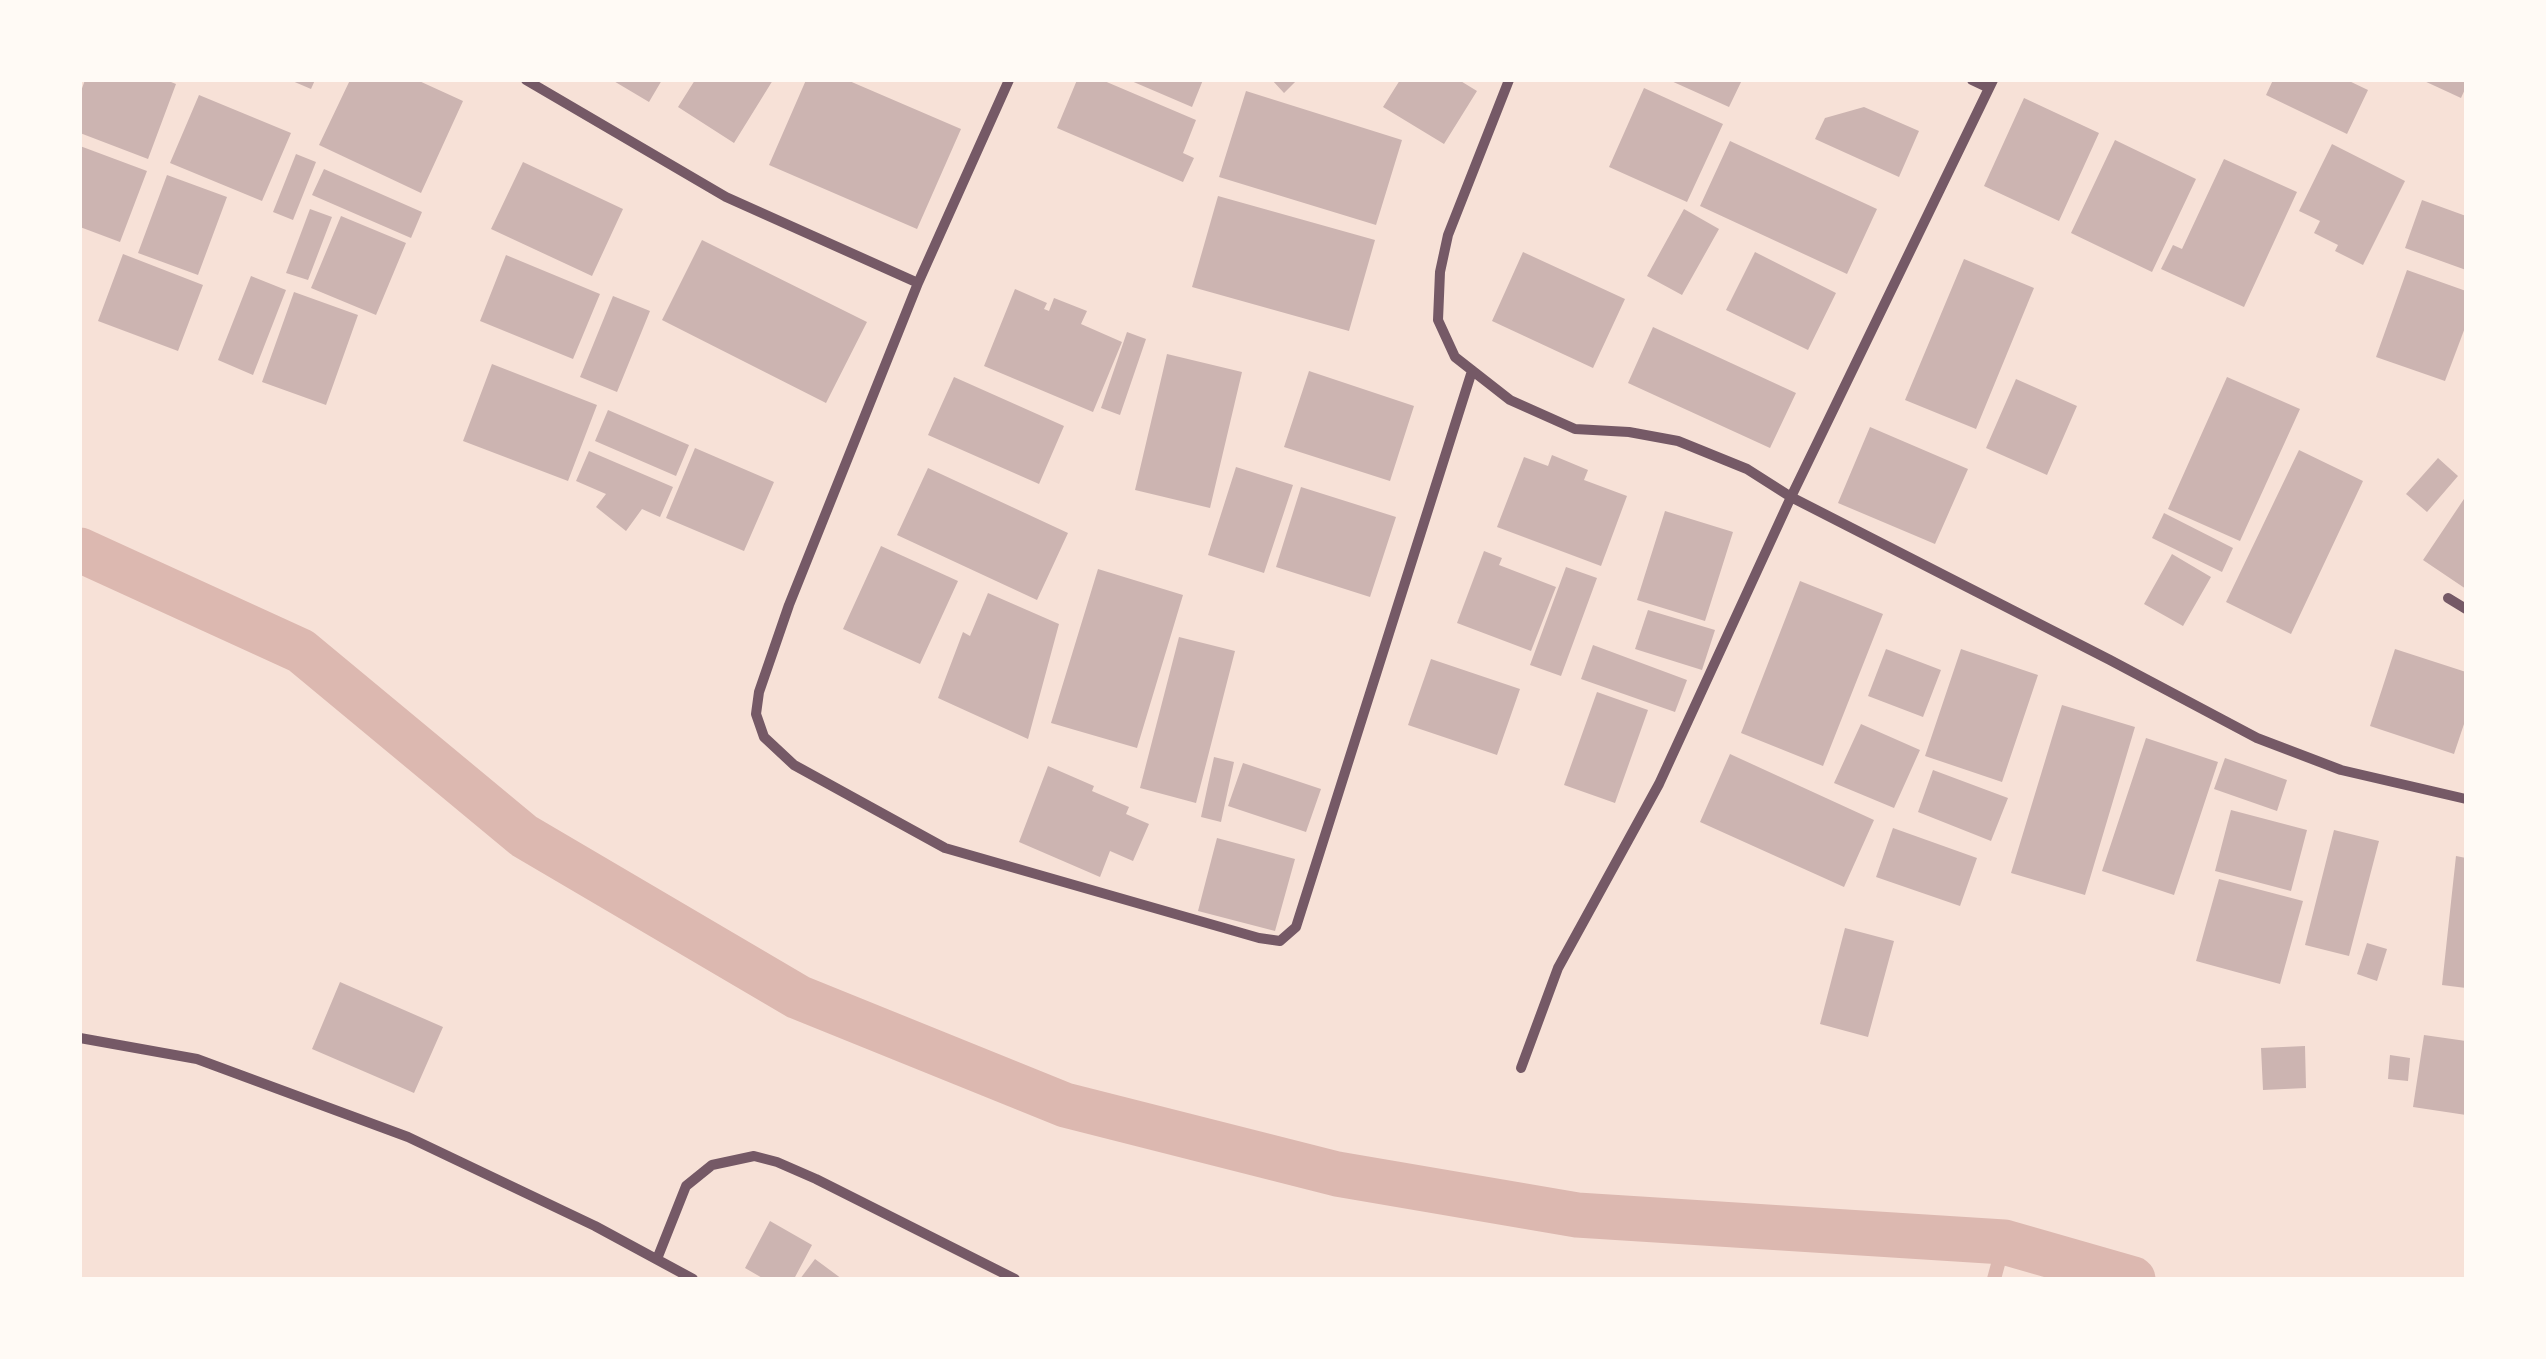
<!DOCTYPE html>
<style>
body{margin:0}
#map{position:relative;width:2546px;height:1359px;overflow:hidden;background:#f7e1d7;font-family:Mulish,sans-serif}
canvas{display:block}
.frame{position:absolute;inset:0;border:82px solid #fffaf5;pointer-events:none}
</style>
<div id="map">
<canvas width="2546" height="1359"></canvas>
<div class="frame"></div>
</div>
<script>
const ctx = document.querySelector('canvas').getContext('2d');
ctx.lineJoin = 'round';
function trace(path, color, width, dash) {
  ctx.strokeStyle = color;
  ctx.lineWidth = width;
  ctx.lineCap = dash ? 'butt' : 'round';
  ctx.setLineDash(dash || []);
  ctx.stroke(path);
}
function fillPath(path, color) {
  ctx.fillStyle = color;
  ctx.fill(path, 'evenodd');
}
trace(new Path2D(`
 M1994 1279 2004 1242`), '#dcb8b0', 14);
trace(new Path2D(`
 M80 550 301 651 524 836 798 997 1065 1105 1337 1174 1577 1215 2004 1242 2133 1279`), '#dcb8b0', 45);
fillPath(new Path2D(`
 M85 80H166L176 84 148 159 80 133V94Z
 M290 80H315L311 89Z
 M350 80H417L463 101 421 193 319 145Z
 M612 80H662L649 102Z
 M695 80H773L734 143 678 107Z
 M806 80H847L961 129 917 229 769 165Z
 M1077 80H1102L1196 120 1183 153 1194 158 1183 182 1057 128Z
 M1129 80H1203L1192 107Z
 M1272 80H1297L1284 93Z
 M1400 80H1459L1477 91 1444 144 1383 107Z
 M1669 80H1742L1729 107Z
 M2273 80H2347L2368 90 2347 134 2266 95Z
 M2422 80H2466V87L2461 98Z
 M1644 88 1723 124 1687 202 1609 167Z
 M1246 91 1402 140 1376 225 1219 177Z
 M199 95 291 133 262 201 170 163Z
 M2024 98 2099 133 2059 221 1984 186Z
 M1864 107 1919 131 1899 177 1815 139 1825 118Z
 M2115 140 2196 179 2152 272 2071 233Z
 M1730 141 1877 209 1847 274 1700 206Z
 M2332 144 2405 181 2363 265 2335 251 2338 245 2314 233 2320 221 2299 211Z
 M80 146 147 171 120 242 80 227Z
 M296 154 316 162 293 220 273 212Z
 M2224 159 2297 192 2244 307 2161 269 2173 245 2182 249Z
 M523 162 623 209 592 276 491 229Z
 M324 169 422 212 411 238 312 195Z
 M167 175 227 197 198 275 138 253Z
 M1218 196 1375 240 1349 331 1192 287Z
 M2422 200 2466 216V270L2405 248Z
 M310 209 332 217 308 280 286 273Z
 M1684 209 1719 229 1682 295 1647 276Z
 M341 216 406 243 376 315 311 288Z
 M702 240 867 322 826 403 662 320Z
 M1523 252 1625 299 1593 368 1492 321Z
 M1755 252 1836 293 1808 350 1726 310Z
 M123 254 203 285 178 351 98 321Z
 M506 255 600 294 573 359 480 321Z
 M1964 259 2034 288 1976 429 1905 400Z
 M2407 270 2466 291V325L2445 381 2376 357Z
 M251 276 286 290 253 375 218 360Z
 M1015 289 1047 303 1044 309 1049 311 1054 298 1087 311 1081 324 1122 342 1093 412 984 366Z
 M294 292 358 315 326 405 262 382Z
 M613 296 650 311 617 392 580 377Z
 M1653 327 1796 393 1770 448 1628 383Z
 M1127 332 1146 339 1120 415 1101 408Z
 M1167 354 1242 372 1210 508 1135 490Z
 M492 364 597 405 568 481 463 441Z
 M1309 371 1414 406 1390 481 1284 447Z
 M954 377 1064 426 1039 484 928 435Z
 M2227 377 2300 409 2240 541 2168 509Z
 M2016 379 2077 406 2047 475 1986 448Z
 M608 410 689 445 676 476 595 441Z
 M1870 427 1968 469 1935 544 1838 503Z
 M695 448 774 482 744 551 666 518Z
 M2299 450 2363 481 2291 634 2226 602Z
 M589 451 673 487 660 517 642 509 626 531 596 507 606 494 576 481Z
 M1552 455 1588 470 1584 480 1627 496 1601 566 1497 527 1524 457 1548 466Z
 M2438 458 2458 476 2427 512 2406 494Z
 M1236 467 1293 485 1264 573 1208 555Z
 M928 468 1068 533 1037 600 897 535Z
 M1301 487 1396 517 1370 597 1276 567Z
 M2466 496V589L2423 560Z
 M1665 511 1733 532 1705 621 1637 600Z
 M2164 513 2233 548 2222 572 2152 538Z
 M881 546 958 581 920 664 843 629Z
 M1484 551 1502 558 1499 565 1556 587 1531 651 1457 623Z
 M2172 554 2211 577 2183 626 2144 604Z
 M1566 567 1597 578 1561 676 1530 665Z
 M1098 569 1183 595 1137 748 1051 723Z
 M1800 581 1883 614 1823 766 1741 733Z
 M988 593 1059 624 1028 739 938 698 963 632 970 636Z
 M1648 610 1715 630 1702 670 1635 649Z
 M1179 637 1235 651 1196 803 1140 788Z
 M1593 645 1687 680 1675 712 1581 679Z
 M1886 649 1941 670 1923 717 1868 696Z
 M1961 649 2038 675 2002 782 1925 756Z
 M2395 649 2466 672V718L2454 754 2370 726Z
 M1431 659 1520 689 1497 755 1408 725Z
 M1597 692 1648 710 1615 803 1564 785Z
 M2062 705 2135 727 2085 895 2011 873Z
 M1861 724 1920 750 1894 808 1834 783Z
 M2146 738 2218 762 2174 895 2102 871Z
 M1730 754 1874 820 1844 887 1700 822Z
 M1214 757 1234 762 1221 822 1201 817Z
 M2225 758 2287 780 2277 811 2214 789Z
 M1243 763 1321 789 1306 832 1228 806Z
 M1048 766 1094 786 1092 791 1129 807 1126 814 1149 824 1133 861 1110 851 1100 877 1019 842Z
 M1933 770 2008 798 1991 841 1918 812Z
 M2231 810 2307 830 2291 891 2215 871Z
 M1893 828 1977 858 1960 906 1876 877Z
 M2334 830 2379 841 2349 956 2305 945Z
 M1217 838 1295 859 1275 931 1198 911Z
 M2456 856 2466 858V988L2442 985Z
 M2219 879 2303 901 2280 984 2196 961Z
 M1845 928 1894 941 1868 1037 1820 1024Z
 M2367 943 2387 949 2377 981 2357 974Z
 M340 982 443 1027 414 1093 312 1049Z
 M2424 1035 2466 1041V1115L2413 1107Z
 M2305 1046 2306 1088 2263 1090 2261 1048Z
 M2390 1055 2410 1058 2408 1081 2388 1079Z
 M770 1221 812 1245 794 1279H764L745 1268Z
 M815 1259 842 1279H800Z`), '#ccb4b1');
trace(new Path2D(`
 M526 80 726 197 918 283
 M1009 80 918 283 789 605 759 692 756 714 764 737 794 765 945 848 1259 938 1280 941 1296 927 1472 371
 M1509 80 1448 235 1440 272 1438 320 1455 357 1510 400 1575 429 1629 432 1678 441 1747 469 1791 497 2110 660 2257 738 2341 770 2466 799
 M1972 80 1989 88
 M2448 598 2466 609
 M80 1038 197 1059 408 1137 595 1226 693 1279
 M1521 1068 1558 968 1659 784 1791 497 1993 80
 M657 1259 686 1186 712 1165 754 1156 777 1162 816 1179 1015 1279`), '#755966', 10);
</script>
